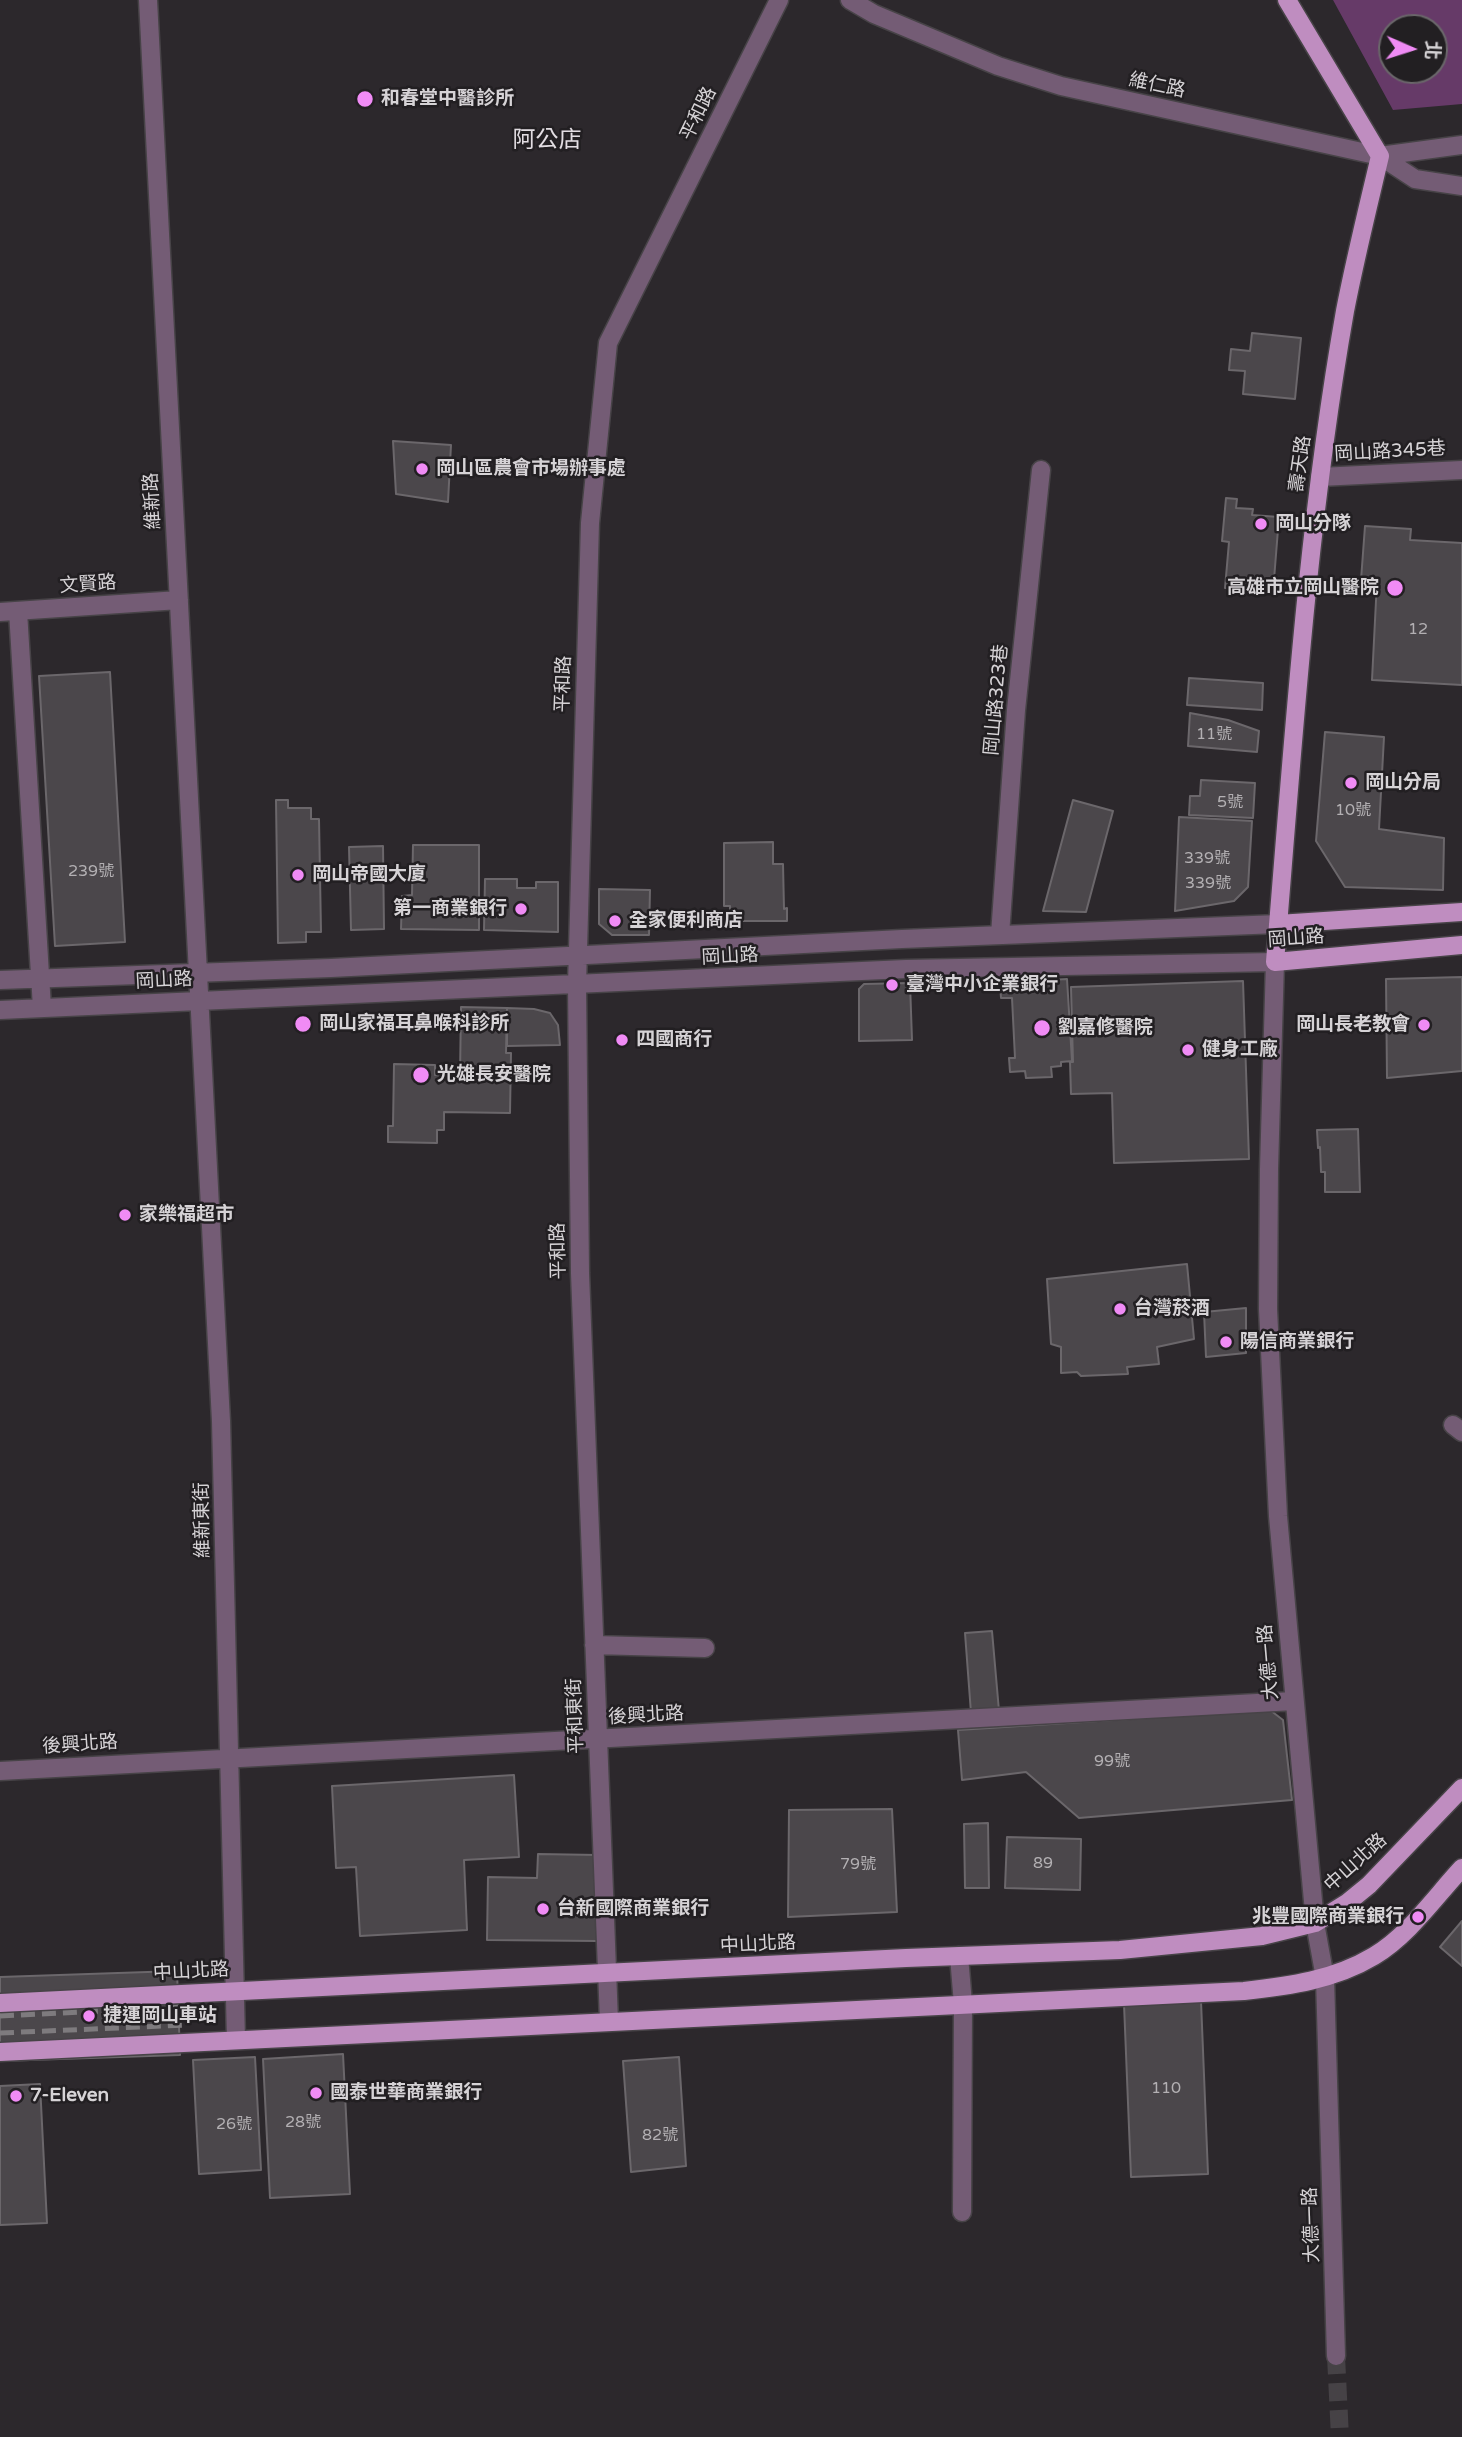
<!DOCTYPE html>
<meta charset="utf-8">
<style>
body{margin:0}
#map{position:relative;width:1462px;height:2437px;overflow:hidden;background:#2c282c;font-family:"Varela Round","Noto Sans TC",sans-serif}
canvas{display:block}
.north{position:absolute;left:1378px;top:14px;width:70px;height:70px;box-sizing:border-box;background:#221f22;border:2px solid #6a676a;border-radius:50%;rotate:93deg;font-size:19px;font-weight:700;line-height:28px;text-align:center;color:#d6d3d6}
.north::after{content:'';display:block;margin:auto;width:24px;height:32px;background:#f08bf5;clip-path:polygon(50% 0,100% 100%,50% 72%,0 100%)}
</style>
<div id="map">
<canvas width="1462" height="2437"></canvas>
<div class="north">北</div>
</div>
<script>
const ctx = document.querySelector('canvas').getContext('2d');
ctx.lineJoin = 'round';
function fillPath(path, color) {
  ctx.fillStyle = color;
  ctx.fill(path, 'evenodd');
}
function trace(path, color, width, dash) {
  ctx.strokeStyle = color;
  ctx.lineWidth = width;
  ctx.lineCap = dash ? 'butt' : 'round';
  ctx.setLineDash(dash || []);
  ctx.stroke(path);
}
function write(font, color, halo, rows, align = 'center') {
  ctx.font = font + ' "Varela Round","Noto Sans TC",sans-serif';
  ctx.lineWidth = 5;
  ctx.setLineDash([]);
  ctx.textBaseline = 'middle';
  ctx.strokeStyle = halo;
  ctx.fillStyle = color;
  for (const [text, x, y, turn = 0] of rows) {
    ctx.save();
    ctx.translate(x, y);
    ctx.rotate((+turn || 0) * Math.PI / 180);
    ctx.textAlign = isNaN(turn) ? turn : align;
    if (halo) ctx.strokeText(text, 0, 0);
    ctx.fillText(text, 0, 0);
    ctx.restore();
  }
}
fillPath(new Path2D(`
 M1333 0H1462V104L1393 110ZM1392 28H1434V70H1392Z`), '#663a68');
const building = new Path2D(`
 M1252 333 1301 338 1295 399 1243 394 1245 371 1229 370 1231 349 1250 351Z
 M393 441 451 445 448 502 396 494Z
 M1226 498 1237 499 1236 508 1253 509 1252 515 1279 517 1273 592 1225 588 1229 542 1222 541Z
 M1365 526 1411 529 1410 540 1462 543V685L1372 680 1377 581 1361 580Z
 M110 672 125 942 55 946 39 676Z
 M1189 678 1263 683 1262 710 1187 705Z
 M1190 713 1228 720 1259 731 1257 752 1188 746Z
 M1325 732 1384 737 1379 829 1444 838 1443 890 1345 887 1316 841Z
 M1201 780 1255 783 1253 818 1189 815 1190 796H1200Z
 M276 800H288V808H311V819H319L321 932H306V942L278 943Z
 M1073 800 1113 811 1086 912 1043 911Z
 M1179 817 1252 821 1248 887 1234 901 1175 911Z
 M773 842V864H783L784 909 787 908V921H730V906H724V843Z
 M413 845H479V930L401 929 402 896 412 895Z
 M383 846 384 929 351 930 349 847Z
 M485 879H517V888H536V882H558V932L484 930Z
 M599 889 650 890 649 935H612L599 924Z
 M1462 977V1071L1387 1078 1386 979Z
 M1067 979 1072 1061 1061 1062V1066L1051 1067 1052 1077 1026 1078 1025 1071 1010 1072 1009 1058H1015L1012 998H1001L1000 983Z
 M1243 981 1249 1159 1114 1163 1112 1093 1071 1094 1070 1062H1073L1071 987Z
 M910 983 912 1040 859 1041V989L864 984Z
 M461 1007 507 1008 506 1053H511L510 1113 444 1112V1130H437V1143L388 1142V1126H393L394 1064 435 1065V1075H460Z
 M507 1008 534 1009 550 1013 558 1025 560 1045 507 1046Z
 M1358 1129 1360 1192H1325V1172H1321L1320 1147 1318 1148 1317 1130Z
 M1187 1264 1194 1339 1157 1347 1159 1364 1127 1367 1128 1374 1081 1376 1077 1372 1061 1373V1347L1051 1344 1047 1279Z
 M1246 1308V1353L1206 1357 1204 1312Z
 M992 1631 999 1711 971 1713 965 1633Z
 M1270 1710 1283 1720 1292 1800 1079 1818 1026 1772 962 1780 958 1730Z
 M514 1775 519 1857 464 1860 467 1930 360 1936 356 1867 336 1868 332 1786Z
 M892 1809 897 1912 788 1917 789 1810Z
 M988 1823 989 1888H965L964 1824Z
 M1007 1837 1081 1839 1080 1890 1005 1888Z
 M538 1854 598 1855 597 1941 487 1940 488 1877 537 1878Z
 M1462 1921V1966L1440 1947Z
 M177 1971 180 2055 0 2061V1977Z
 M1201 2001 1208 2174 1131 2177 1124 2004Z
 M343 2054 350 2194 270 2198 263 2059Z
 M255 2057 261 2170 199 2174 193 2060Z
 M679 2057 686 2166 631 2172 623 2061Z
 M40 2084 47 2223 0 2225V2086Z`);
fillPath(building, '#4b474b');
trace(building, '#6b676b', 2);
trace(new Path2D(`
 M1336 2356 1340 2437`), '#464246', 18, [18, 9]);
const minor = new Path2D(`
 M148 0 221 1421 236 2040
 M850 0 874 14 998 66 1061 86 1380 156 1415 179 1462 186
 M1380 156 1462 145
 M1320 477 1462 470
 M18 611 42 1008
 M0 612 179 600
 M1000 935 1016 710 1041 470
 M0 980 331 968 902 939 1278 924
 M0 1010 906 969 1275 962 1269 1169 1268 1309 1278 1516 1315 1923 1325 1978 1336 2356
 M1453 1425 1462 1432
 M594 1645 705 1648
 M0 1771 1294 1701
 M959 1956 963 2004 962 2212
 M609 2021 580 1273 577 985 590 523 608 343 779 0`);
const major = new Path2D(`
 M1287 0 1380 156C1368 207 1355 259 1345 311 1307 526 1293 745 1275 962L1462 945
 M1278 924 1462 912
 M0 2003 906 1958 1120 1950 1262 1936 1315 1923 1347 1903 1369 1885 1462 1788
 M0 2052 1244 1991C1289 1986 1334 1980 1374 1956 1408 1936 1435 1897 1462 1868`);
trace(minor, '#474347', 21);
trace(major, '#474347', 21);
trace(minor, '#745c75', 18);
trace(major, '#bf8dc0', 18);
trace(new Path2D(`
 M0 2016 185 2007
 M0 2033 186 2025`), '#7e7b7e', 5, [14, 7]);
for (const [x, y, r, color] of [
 [365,99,9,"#f08bf5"],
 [422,469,7,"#f08bf5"],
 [1261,524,7,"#f08bf5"],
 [1395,588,9,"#f08bf5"],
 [1351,783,7,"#f08bf5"],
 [298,875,7,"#f08bf5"],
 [521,909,7,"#f08bf5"],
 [615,921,7,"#f08bf5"],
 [892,985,7,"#f08bf5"],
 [303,1024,9,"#f08bf5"],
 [1424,1025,7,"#f08bf5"],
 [1042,1028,9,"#f08bf5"],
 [622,1040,7,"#f08bf5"],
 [1188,1050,7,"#f08bf5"],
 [421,1075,9,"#f08bf5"],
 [125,1215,7,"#f08bf5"],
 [1120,1309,7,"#f08bf5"],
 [1226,1342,7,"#f08bf5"],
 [543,1909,7,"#f08bf5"],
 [1418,1917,7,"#f08bf5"],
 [89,2016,7,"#f08bf5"],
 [316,2093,7,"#f08bf5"],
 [16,2096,7,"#f08bf5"]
]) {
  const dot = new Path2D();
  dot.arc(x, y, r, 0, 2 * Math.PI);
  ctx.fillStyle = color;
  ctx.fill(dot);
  trace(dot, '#221f22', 2.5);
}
write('16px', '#b3b0b3', null, [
 ["12",1418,630],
 ["11號",1214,735],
 ["5號",1230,803],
 ["10號",1353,811],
 ["339號",1207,859],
 ["239號",91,872],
 ["339號",1208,884],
 ["99號",1112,1762],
 ["89",1043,1864],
 ["79號",858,1865],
 ["110",1166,2089],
 ["28號",303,2123],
 ["26號",234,2125],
 ["82號",660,2136]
]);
write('19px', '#d6d3d6', '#221f22', [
 ["維仁路",1157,86,12],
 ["平和路",699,114,-64],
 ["岡山路345巷",1390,452,-3],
 ["壽天路",1301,464,-82],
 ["維新路",153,501,-93],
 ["文賢路",88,585,-4],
 ["平和路",564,684,-88],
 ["岡山路323巷",997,700,-85],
 ["岡山路",1296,939,-4],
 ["岡山路",730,957,-3],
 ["岡山路",164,981,-3],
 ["平和路",559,1251,-91],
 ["維新東街",203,1520,-91],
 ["大德一路",1269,1662,-95],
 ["平和東街",576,1716,-92],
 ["後興北路",646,1716,-3],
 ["後興北路",80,1745,-4],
 ["中山北路",1356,1863,-42],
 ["中山北路",758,1945,-3],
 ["中山北路",191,1972,-3],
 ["大德一路",1312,2225,-92]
]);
write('bold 19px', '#d6d3d6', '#221f22', [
 ["和春堂中醫診所",381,99],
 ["岡山區農會市場辦事處",436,469],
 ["岡山分隊",1275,524],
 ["高雄市立岡山醫院",1379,588,"right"],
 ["岡山分局",1365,783],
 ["岡山帝國大廈",312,875],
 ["第一商業銀行",507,909,"right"],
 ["全家便利商店",629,921],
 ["臺灣中小企業銀行",906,985],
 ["岡山家福耳鼻喉科診所",319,1024],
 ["岡山長老教會",1410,1025,"right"],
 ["劉嘉修醫院",1058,1028],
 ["四國商行",636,1040],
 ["健身工廠",1202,1050],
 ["光雄長安醫院",437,1075],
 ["家樂福超市",139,1215],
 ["台灣菸酒",1134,1309],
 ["陽信商業銀行",1240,1342],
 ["台新國際商業銀行",557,1909],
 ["兆豐國際商業銀行",1404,1917,"right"],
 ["捷運岡山車站",103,2016],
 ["國泰世華商業銀行",330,2093],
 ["7-Eleven",30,2096]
], 'left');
write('23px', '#e2dde2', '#221f22', [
 ["阿公店",547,141]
]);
</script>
